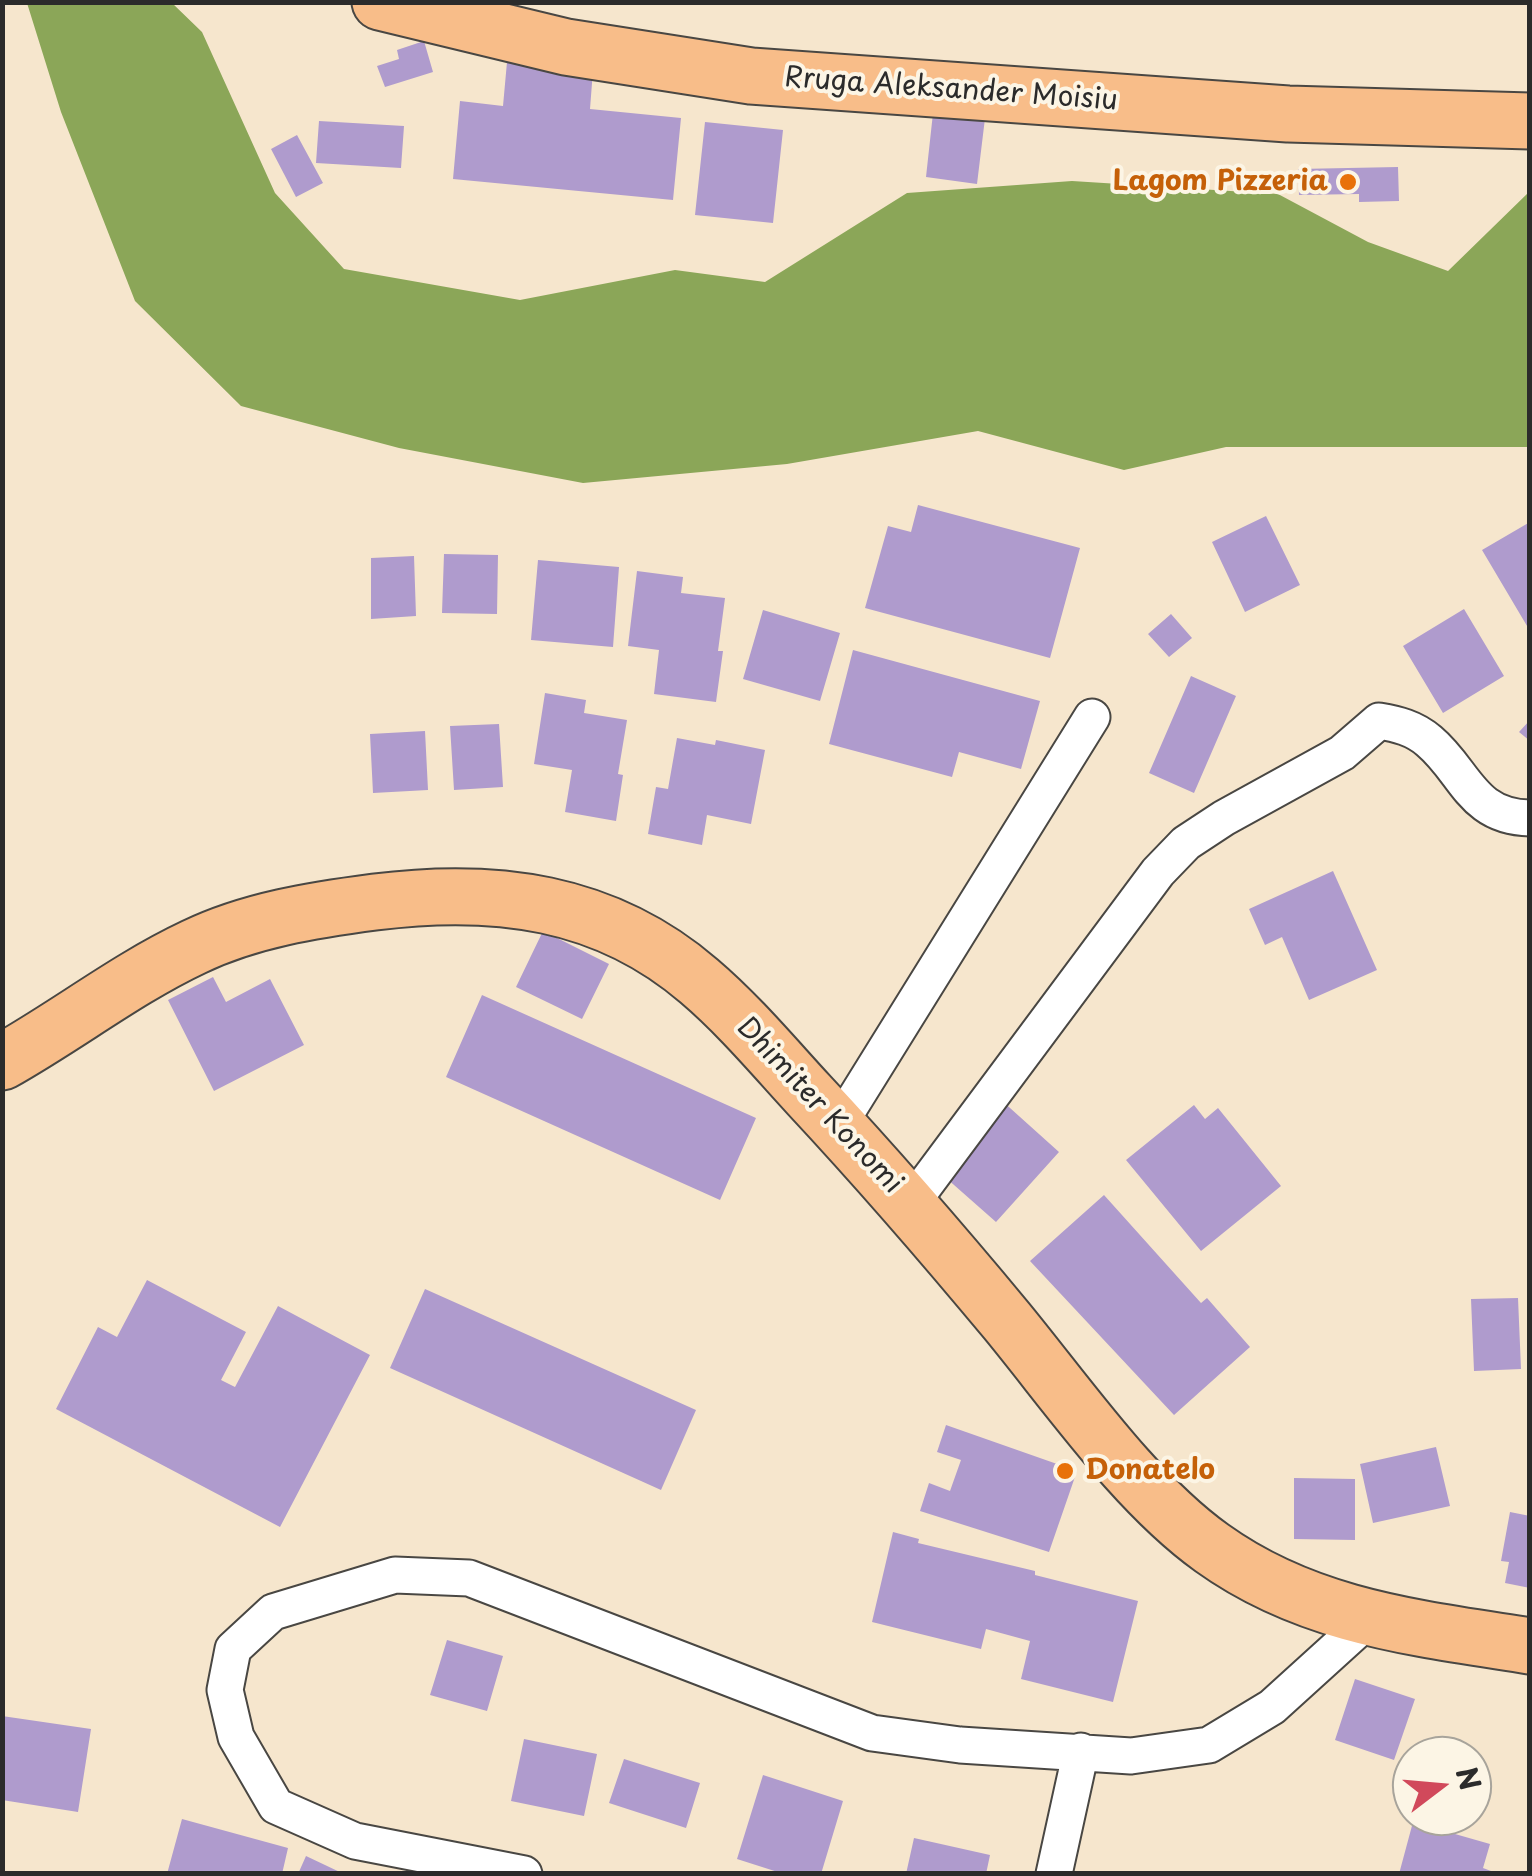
<!DOCTYPE html>
<style>
body{margin:0}
#map{position:relative;width:1532px;height:1876px;overflow:hidden;background:#f6e6cd;font-family:"Playpen Sans",sans-serif}
canvas{display:block}
.frame{position:absolute;inset:0;border:5px solid #2b2b2b;pointer-events:none}
.north{position:absolute;left:1392px;top:1736px;width:100px;height:100px;box-sizing:border-box;background:#fcf5e5;border:2px solid #a8a49b;border-radius:50%;rotate:74deg;font-size:28px;font-weight:700;line-height:40px;text-align:center;color:#2b2b2b}
.north::after{content:'';display:block;margin:auto;width:35px;height:45px;background:#d1495b;clip-path:polygon(50% 0,100% 100%,50% 72%,0 100%)}
</style>
<div id="map">
<canvas width="1532" height="1876"></canvas>
<div class="frame"></div>
<div class="north">N</div>
</div>
<script>
const ctx = document.querySelector('canvas').getContext('2d');
ctx.lineJoin = 'round';
function fillPath(path, color) {
  ctx.fillStyle = color;
  ctx.fill(path, 'evenodd');
}
function trace(path, color, width, dash) {
  ctx.strokeStyle = color;
  ctx.lineWidth = width;
  ctx.lineCap = dash ? 'butt' : 'round';
  ctx.setLineDash(dash || []);
  ctx.stroke(path);
}
function write(font, color, halo, rows, align = 'center') {
  ctx.font = font + ' "Playpen Sans",sans-serif';
  ctx.lineWidth = 8;
  ctx.setLineDash([]);
  ctx.textBaseline = 'middle';
  ctx.strokeStyle = halo;
  ctx.fillStyle = color;
  for (const [text, x, y, turn = 0] of rows) {
    ctx.save();
    ctx.translate(x, y);
    ctx.rotate((+turn || 0) * Math.PI / 180);
    ctx.textAlign = isNaN(turn) ? turn : align;
    if (halo) ctx.strokeText(text, 0, 0);
    ctx.fillText(text, 0, 0);
    ctx.restore();
  }
}
fillPath(new Path2D(`
 M27 3H172L202 32 275 193 344 269 520 300 675 270 765 282 907 193 1072 181 1278 194 1368 242 1448 271 1529 192V447H1226L1124 470 978 431 787 464 583 483 399 448 241 406 135 301 61 112Z`), '#8ba658');
fillPath(new Path2D(`
 M424 41 433 72 385 87 377 66 399 59 397 50Z
 M507 62 593 70 590 109 681 118 673 200 453 179 460 101 503 106Z
 M934 104 986 110 977 184 926 177Z
 M319 121 404 126 401 168 316 163Z
 M705 122 783 130 773 223 695 215Z
 M297 135 323 183 296 197 271 149Z
 M1398 167 1399 201 1359 202V194L1299 195 1298 169Z
 M918 505 1080 548 1050 658 865 608 888 526 911 532Z
 M1266 516 1300 585 1245 612 1212 542Z
 M1530 522V631L1482 550Z
 M444 554 498 555 497 614 442 613Z
 M414 556 416 616 371 619V558Z
 M538 560 619 567 613 647 531 640Z
 M637 571 683 577 681 593 725 598 718 651H723L716 702 654 694 659 650 628 646Z
 M1464 609 1504 676 1443 713 1403 646Z
 M763 610 840 633 820 701 743 679Z
 M1171 614 1192 638 1169 657 1148 634Z
 M853 650 1040 701 1021 769 959 752 952 777 829 744Z
 M1191 676 1236 696 1194 793 1149 773Z
 M545 693 586 700 584 713 627 720 618 774 623 775 616 821 565 812 572 770 534 764Z
 M1530 720V741L1519 732Z
 M499 724 503 787 454 790 450 726Z
 M425 731 428 790 373 793 370 734Z
 M677 738 715 745 716 740 765 750 751 824 707 815 702 845 648 834 656 787 668 789Z
 M1333 871 1377 970 1309 1000 1282 937 1265 945 1249 909Z
 M543 931 609 964 582 1019 516 987Z
 M213 977 226 1002 270 979 304 1045 214 1091 168 1000Z
 M482 995 756 1118 720 1200 446 1077Z
 M1000 1099 1059 1152 996 1222 937 1170Z
 M1194 1105 1205 1119 1218 1108 1281 1186 1201 1251 1126 1160Z
 M1104 1195 1201 1303 1207 1298 1250 1347 1174 1415 1030 1261Z
 M147 1280 246 1332 221 1380 235 1387 278 1306 370 1355 280 1527 56 1409 98 1327 117 1337Z
 M425 1289 696 1410 661 1490 390 1368Z
 M1518 1298 1521 1369 1474 1371 1471 1299Z
 M946 1425 1077 1471 1049 1552 920 1511 929 1483 950 1491 961 1460 937 1452Z
 M1436 1447 1450 1506 1373 1523 1360 1464Z
 M1294 1478 1355 1479V1540L1294 1539Z
 M1510 1512 1530 1516V1588L1505 1583 1509 1562 1501 1561Z
 M893 1532 919 1539 918 1543 1035 1571V1575L1138 1601 1113 1702 1021 1679 1030 1641 986 1629 981 1649 872 1622Z
 M447 1640 503 1656 487 1711 430 1695Z
 M1355 1679 1415 1699 1394 1760 1335 1740Z
 M2 1716 91 1729 78 1812 2 1800Z
 M524 1739 597 1754 584 1816 511 1801Z
 M624 1759 700 1783 686 1828 609 1803Z
 M763 1775 843 1801 821 1874H784L737 1859Z
 M182 1819 288 1848 282 1874H167Z
 M1413 1822 1490 1844 1483 1868 1499 1874H1399Z
 M914 1838 990 1855 986 1874H906Z
 M306 1856 344 1874H298Z`), '#af9bcd');
const street = new Path2D(`
 M838 1126 1092 717
 M910 1205 1158 872 1186 843 1224 818 1342 753 1379 721C1397 724 1414 728 1429 741 1466 772 1471 817 1530 818
 M524 1874 355 1841 276 1806 236 1737 225 1690 233 1649 273 1612 395 1575 469 1578 872 1733 960 1745 1131 1756 1209 1745 1272 1707 1369 1619
 M1054 1874 1081 1751`);
const primary = new Path2D(`
 M380 2 566 47 751 76 1288 114 1530 121
 M2 1062C68 1025 126 979 194 947 250 920 314 910 375 902 494 887 605 900 699 981 739 1015 774 1057 809 1095 877 1168 942 1243 1006 1320 1067 1394 1135 1493 1212 1548 1308 1617 1416 1628 1530 1646`);
trace(street, '#494743', 39);
trace(primary, '#494743', 59);
trace(street, '#fff', 35);
trace(primary, '#f8bd89', 55);
for (const [x, y, r, color] of [
 [1348,182,10,"#e8710a"],
 [1065,1471,10,"#e8710a"]
]) {
  const dot = new Path2D();
  dot.arc(x, y, r, 0, 2 * Math.PI);
  ctx.fillStyle = color;
  ctx.fill(dot);
  trace(dot, '#fcf5e5', 4);
}
write('28px', '#2b2b2b', '#fcf5e5', [
 ["Rruga Aleksander Moisiu",951,90,4],
 ["Dhimiter Konomi",819,1106,47]
]);
write('bold 28px', '#c56008', '#fcf5e5', [
 ["Lagom Pizzeria",1328,182],
 ["Donatelo",1085,1471,"left"]
], 'right');
</script>
